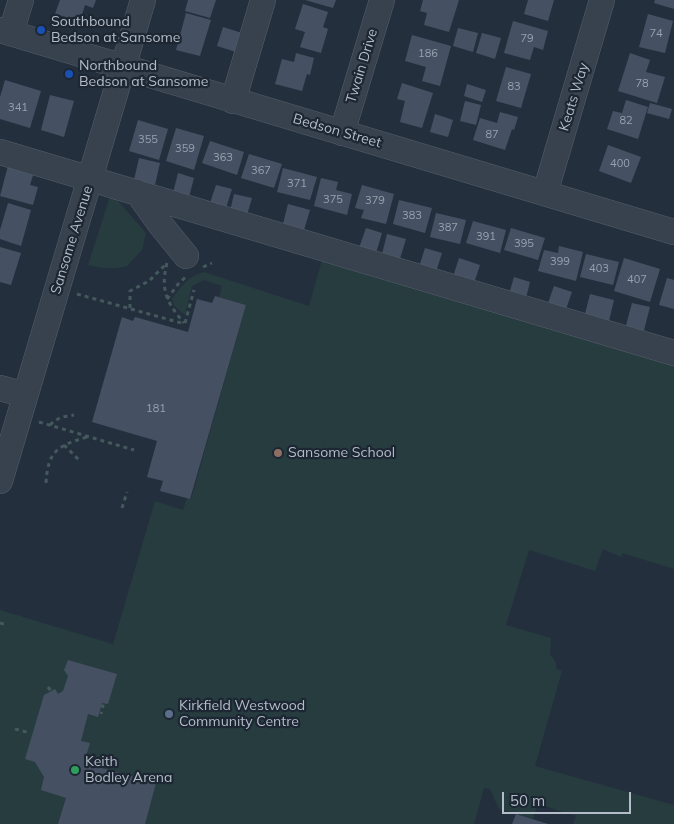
<!DOCTYPE html>
<style>
body{margin:0}
#map{position:relative;width:674px;height:824px;overflow:hidden;background:#242f3e;font-family:Mulish,sans-serif}
canvas{display:block}
.scale{position:absolute;left:502px;top:792px;width:129px;height:22px;box-sizing:border-box;border:2px solid #b4bcc9;border-top:0;padding-left:6px;font-size:15px;line-height:18px;white-space:nowrap;color:#b4bcc9;-webkit-text-stroke:4px #1d2633;paint-order:stroke}
</style>
<div id="map">
<canvas width="674" height="824"></canvas>
<div class="scale">50 m</div>
</div>
<script>
const ctx = document.querySelector('canvas').getContext('2d');
ctx.lineJoin = 'round';
function fillPath(path, color) {
  ctx.fillStyle = color;
  ctx.fill(path, 'evenodd');
}
function trace(path, color, width, dash) {
  ctx.strokeStyle = color;
  ctx.lineWidth = width;
  ctx.lineCap = dash ? 'butt' : 'round';
  ctx.setLineDash(dash || []);
  ctx.stroke(path);
}
function write(font, color, halo, rows, align = 'center') {
  ctx.font = font + ' Mulish,sans-serif';
  ctx.lineWidth = 4.5;
  ctx.setLineDash([]);
  ctx.textBaseline = 'middle';
  ctx.strokeStyle = halo;
  ctx.fillStyle = color;
  for (const [text, x, y, turn = 0] of rows) {
    ctx.save();
    ctx.translate(x, y);
    ctx.rotate((+turn || 0) * Math.PI / 180);
    ctx.textAlign = isNaN(turn) ? turn : align;
    if (halo) ctx.strokeText(text, 0, 0);
    ctx.fillText(text, 0, 0);
    ctx.restore();
  }
}
fillPath(new Path2D(`
 M111 193 146 233 142 250 127 266 117 268H103L88 265Z
 M322 260 674 356V569L622 553 621 557 603 549 595 571 529 550 506 625 551 638 550 654 556 663V669L562 671 535 766 674 805V824H573L576 816 538 804 533 819 499 809 490 789 484 788 474 824H0V610L113 644 155 501 183 510 187 498 191 499 246 305 219 297 222 286 204 280 192 286 185 315 174 306 172 299C181 286 189 276 204 272L309 306Z`), '#263c3f');
fillPath(new Path2D(`
 M60 0H96L93 8 85 5 80 21 55 14Z
 M188 0H216L210 18 185 11Z
 M305 0H336L333 8Z
 M423 0H459L449 32 424 25 427 13 420 11Z
 M528 0H554L548 21 524 14Z
 M655 0H674V9L654 3Z
 M303 4 328 12 323 27 328 29 321 53 300 47 305 32 295 29Z
 M186 13 211 20 200 56 176 50Z
 M648 14 673 21 665 53 639 47Z
 M513 21 548 31 543 50 534 47 530 60 504 53Z
 M223 27 242 33 236 52 217 46Z
 M458 28 478 33 473 52 453 46Z
 M482 33 501 38 495 59 476 53Z
 M412 35 451 46 440 86 422 81 426 67 405 61Z
 M296 53 314 58 310 75 307 74 302 91 275 84 282 59 294 62Z
 M630 53 650 60 646 72 665 77 657 103 618 91Z
 M506 67 531 74 521 108 496 101Z
 M5 80 41 91 30 128 0 119V97Z
 M402 83 433 93 422 128 400 122 405 101 397 99Z
 M467 84 486 90 482 102 464 96Z
 M50 95 74 101 64 137 41 130Z
 M626 100 648 107 638 139 607 129 613 111 622 113Z
 M465 101 481 105 476 125 460 121Z
 M650 103 672 109 669 119 647 113Z
 M500 112 518 117 514 130 512 129 505 150 473 140 480 118 497 123Z
 M435 114 453 120 448 137 430 132Z
 M138 120 168 129 159 160 129 151Z
 M176 128 204 136 194 170 166 161Z
 M210 141 244 152 237 175 202 163Z
 M608 145 641 157 631 183 599 171Z
 M249 154 282 164 274 188 241 178Z
 M139 158 160 163 155 185 134 180Z
 M9 162 35 169 30 185 38 187 33 205 0 196Z
 M283 168 317 177 310 200 277 192Z
 M178 173 194 178 189 197 173 193Z
 M321 178 338 182 336 190 352 194 347 215 314 206Z
 M216 185 232 189 226 208 210 203Z
 M362 185 394 194 386 224 361 218 364 210 355 208Z
 M234 194 252 198 247 215 230 211Z
 M399 200 432 208 425 233 393 224Z
 M8 203 31 210 21 246 0 239V230Z
 M288 204 310 210 304 230 283 224Z
 M436 213 466 220 460 244 430 237Z
 M473 221 506 230 500 253 466 243Z
 M366 228 382 233 376 253 359 248Z
 M511 228 545 238 538 260 504 250Z
 M387 234 406 239 400 259 382 254Z
 M559 246 583 252 576 281 538 271 544 250 558 253Z
 M0 247 21 253 11 285 0 282Z
 M425 248 442 253 435 275 418 270Z
 M586 254 619 262 613 285 580 277Z
 M459 258 480 265 473 286 452 280Z
 M624 258 660 269 650 302 614 291Z
 M514 277 530 282 526 298 509 294Z
 M667 278 674 280V309L659 305Z
 M554 286 572 292 565 312 547 306Z
 M590 294 614 300 609 321 585 314Z
 M215 296 246 305 190 499 160 491 163 481 147 477 157 441 92 422 122 317 133 321 135 317 188 332 197 299 212 303Z
 M632 303 650 307 643 334 625 329Z
 M68 660 117 674 108 704 102 703 98 717 88 714 81 741 90 743 84 763 156 783 145 824H58L66 798 41 790 44 777 35 762 25 759 44 695 55 689 58 694 63 691 68 676 64 670Z
 M516 814 548 824H512Z`), '#455162');
const minor = new Path2D(`
 M0 30 674 232
 M11 33 21 0
 M233 101 263 0
 M342 133 382 0
 M0 152 674 353
 M137 192 160 224 186 256
 M545 193 602 0
 M0 388 25 395
 M0 481 143 0`);
trace(minor, '#565f6c', 26);
trace(new Path2D(`
 M167 263C160 290 167 303 184 323
 M203 267 212 263
 M77 294 185 324
 M167 299 179 283 187 276
 M130 308V291L149 281 165 265
 M185 323 194 290
 M39 422 134 450
 M50 425C57 418 64 416 74 415
 M64 445 81 462
 M46 483C48 451 57 446 87 437
 M122 508 127 492
 M0 623 4 624
 M48 687 51 691
 M101 706H103L101 714
 M15 729 30 733`), '#44595c', 3, [4, 4]);
trace(minor, '#38414e', 25);
for (const [x, y, r, color] of [
 [41,30,5,"#1a4fb4"],
 [69,74,5,"#1a4fb4"],
 [278,453,5,"#8d6e63"],
 [169,714,5,"#5c6f8a"],
 [75,770,5,"#2e9e5b"]
]) {
  const dot = new Path2D();
  dot.arc(x, y, r, 0, 2 * Math.PI);
  ctx.fillStyle = color;
  ctx.fill(dot);
  trace(dot, '#1d2633', 2);
}
write('11px', '#98a1af', null, [
 ["74",656,34],
 ["79",527,39],
 ["186",428,54],
 ["78",642,84],
 ["83",514,87],
 ["341",18,108],
 ["82",626,121],
 ["87",492,135],
 ["355",148,140],
 ["359",185,149],
 ["363",223,158],
 ["400",620,164],
 ["367",261,171],
 ["371",297,184],
 ["375",333,200],
 ["379",375,201],
 ["383",412,216],
 ["387",448,228],
 ["391",486,237],
 ["395",524,244],
 ["399",560,262],
 ["403",599,269],
 ["407",637,280],
 ["181",156,409]
]);
write('14px', '#b4bcc9', '#1d2633', [
 ["Southbound",51,22],
 ["Bedson at Sansome",51,38],
 ["Northbound",79,66],
 ["Bedson at Sansome",79,82],
 ["Sansome School",288,453],
 ["Kirkfield Westwood",179,706],
 ["Community Centre",179,722],
 ["Keith",85,762],
 ["Bodley Arena",85,778]
], 'left');
write('14px', '#b4bcc9', '#1d2633', [
 ["Twain Drive",362,66,-73],
 ["Keats Way",574,97,-73],
 ["Bedson Street",337,131,16],
 ["Sansome Avenue",72,240,-73]
]);
</script>
